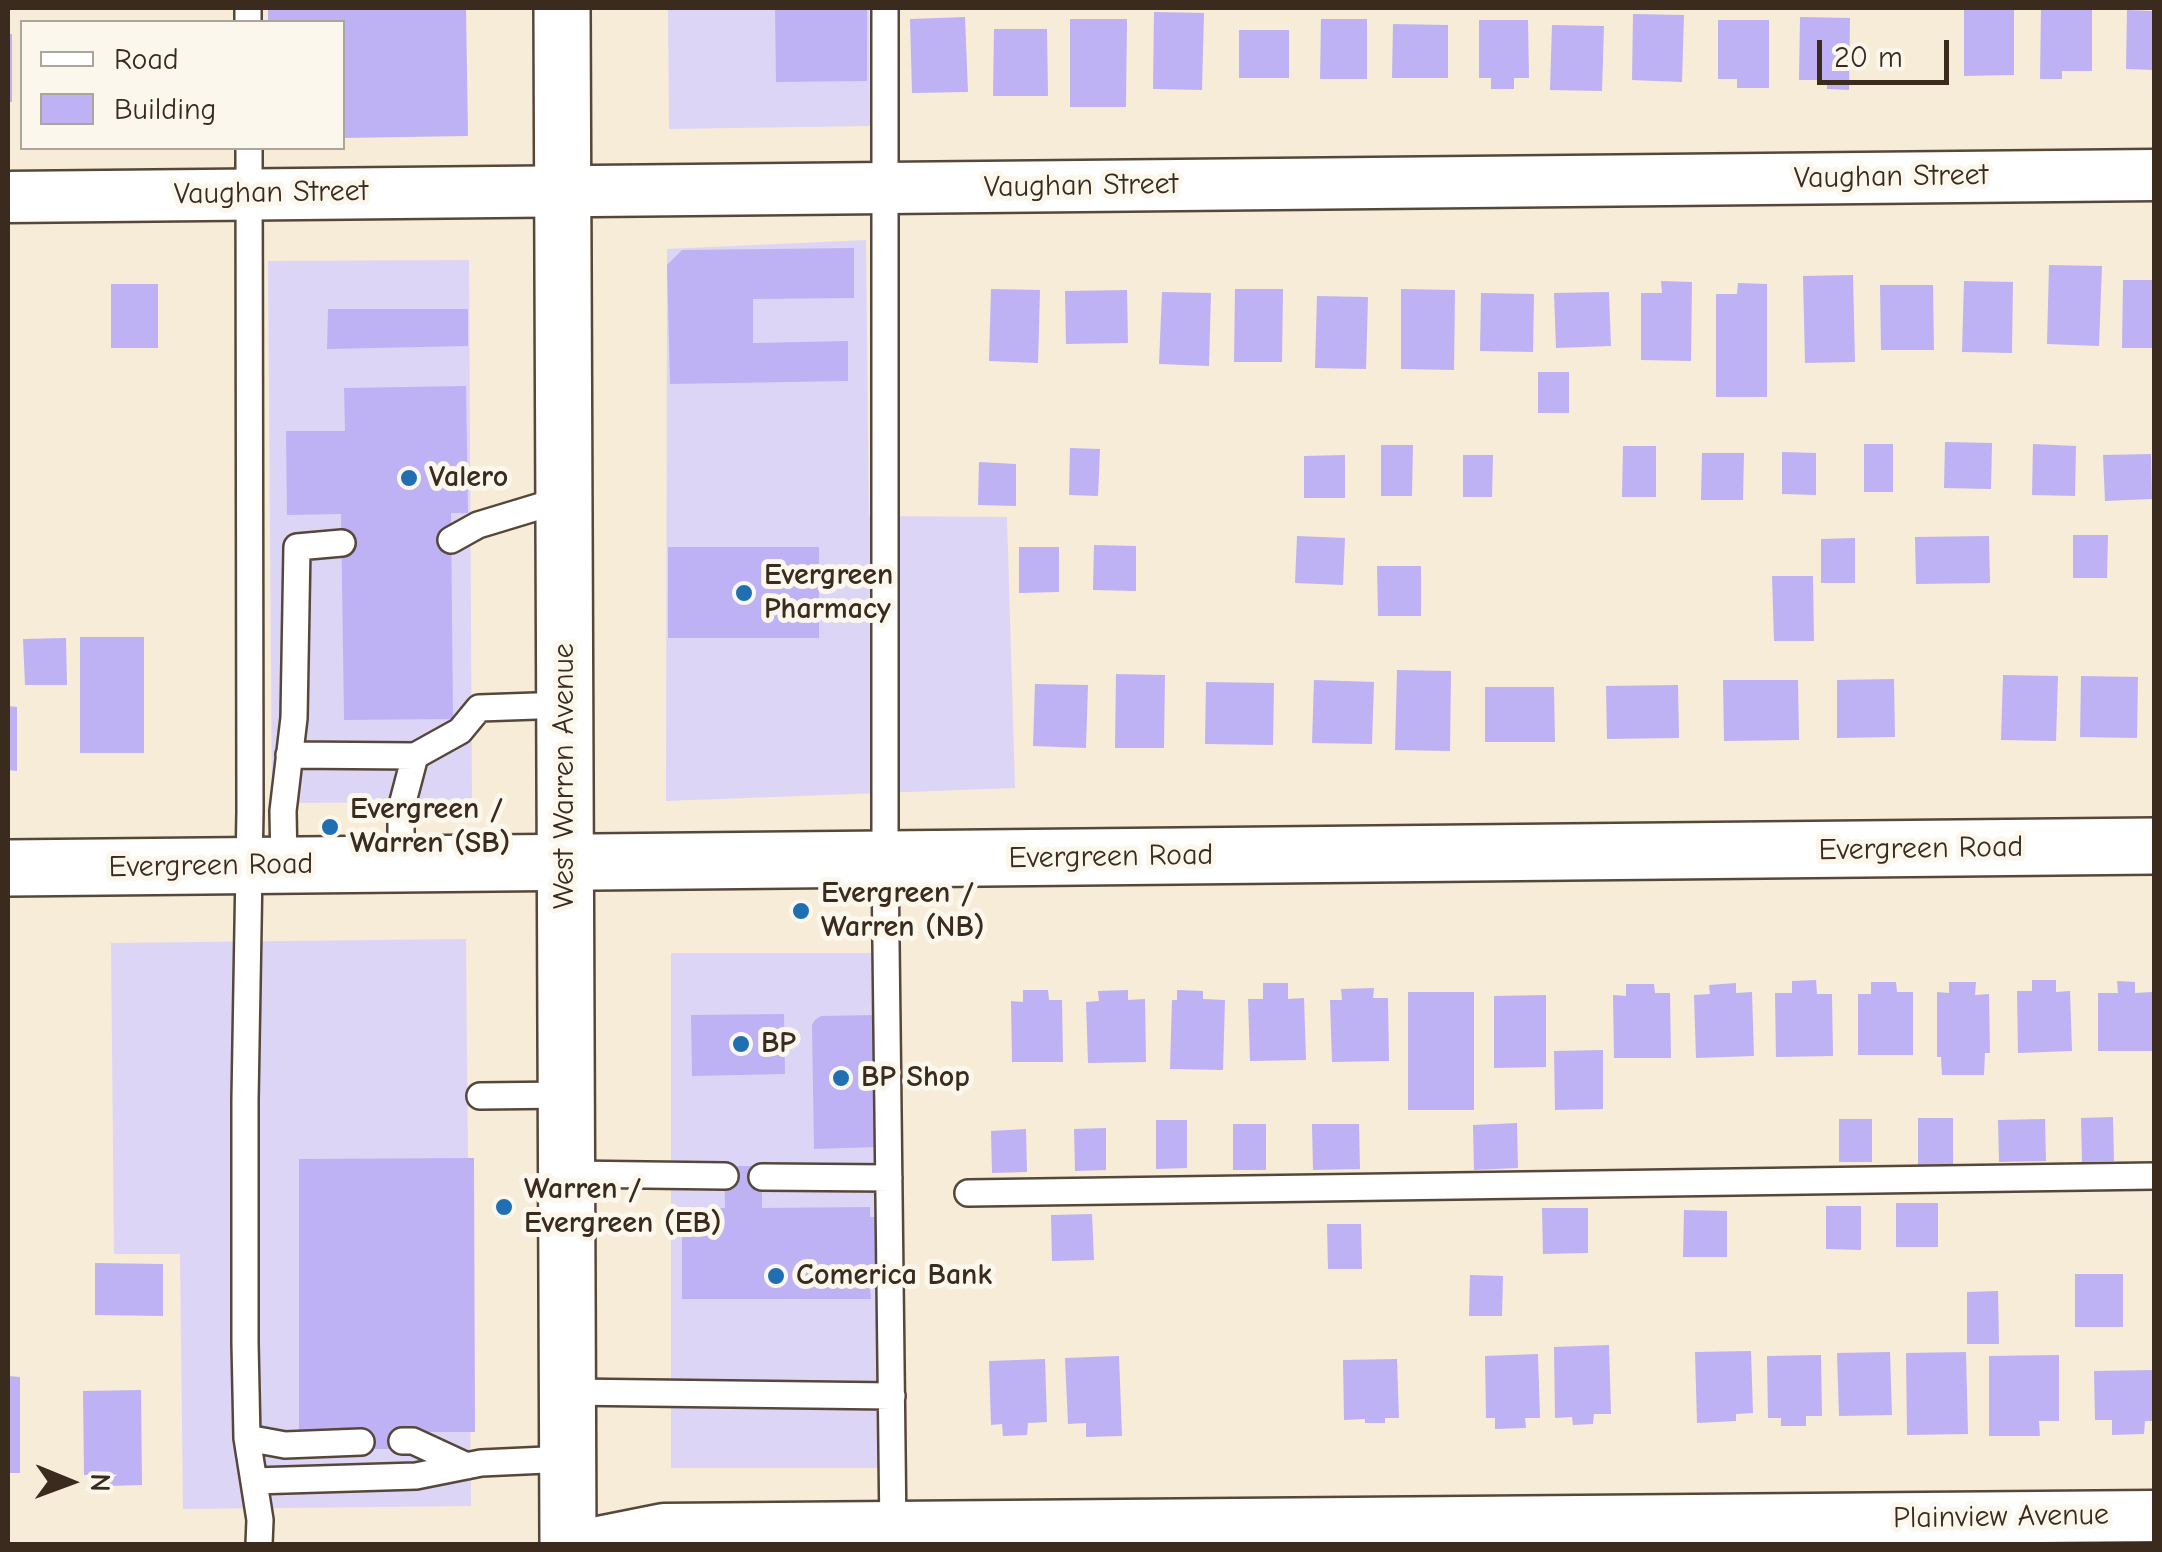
<!DOCTYPE html>
<style>
body{margin:0}
#map{position:relative;width:2162px;height:1552px;overflow:hidden;background:#f6ecd7;font-family:"Comic Neue",sans-serif}
canvas{display:block}
.frame{position:absolute;inset:0;border:10px solid #3b2a1e;pointer-events:none}
.legend{position:absolute;left:20px;top:20px;width:325px;height:130px;box-sizing:border-box;background:#fbf7ec;border:2px solid #aea59a;margin:0;padding:12px 18px;list-style:none;font-size:30px;color:#3b2a1e}
.legend li{display:flex;align-items:center;gap:20px;height:50px}
.legend b{width:50px;border:2px solid #aea59a}
.north{position:absolute;left:20px;top:1432px;width:100px;height:100px;-webkit-text-stroke:8px #fbf7ec;paint-order:stroke;rotate:91deg;font-size:28px;font-weight:700;line-height:40px;text-align:center;color:#3b2a1e}
.north::after{content:'';display:block;margin:auto;width:35px;height:45px;background:#3b2a1e;clip-path:polygon(50% 0,100% 100%,50% 72%,0 100%)}
.scale{position:absolute;left:1817px;top:40px;width:132px;height:45px;box-sizing:border-box;border:5px solid #3b2a1e;border-top:0;padding-left:12px;font-size:30px;line-height:35px;white-space:nowrap;color:#3b2a1e;-webkit-text-stroke:8px #fbf7ec;paint-order:stroke}
</style>
<div id="map">
<canvas width="2162" height="1552"></canvas>
<div class="frame"></div>
<ul class="legend">
<li><b style="height:12px;background:#fff"></b>Road</li>
<li><b style="height:28px;background:#beb2f5"></b>Building</li>
</ul>
<div class="north">N</div>
<div class="scale">20 m</div>
</div>
<script>
const ctx = document.querySelector('canvas').getContext('2d');
ctx.lineJoin = 'round';
function fillPath(path, color) {
  ctx.fillStyle = color;
  ctx.fill(path, 'evenodd');
}
function trace(path, color, width, dash) {
  ctx.strokeStyle = color;
  ctx.lineWidth = width;
  ctx.lineCap = dash ? 'butt' : 'round';
  ctx.setLineDash(dash || []);
  ctx.stroke(path);
}
function write(font, color, halo, rows, align = 'center') {
  ctx.font = font + ' "Comic Neue",sans-serif';
  ctx.lineWidth = 10;
  ctx.setLineDash([]);
  ctx.textBaseline = 'middle';
  ctx.strokeStyle = halo;
  ctx.fillStyle = color;
  for (const [text, x, y, turn = 0] of rows) {
    ctx.save();
    ctx.translate(x, y);
    ctx.rotate((+turn || 0) * Math.PI / 180);
    ctx.textAlign = isNaN(turn) ? turn : align;
    if (halo) ctx.strokeText(text, 0, 0);
    ctx.fillText(text, 0, 0);
    ctx.restore();
  }
}
fillPath(new Path2D(`
 M668 8H869L870 126 669 129Z
 M866 240 869 516 1007 517 1015 788 666 801 667 249Z
 M469 260 472 802 272 803 268 261Z
 M466 939 471 1506 183 1509 180 1254H114L111 943Z
 M671 953H877V1468H671Z`), '#ddd5f6');
fillPath(new Path2D(`
 M268 8H466L468 136 342 138V22H268Z
 M775 8H867V81L776 82Z
 M1964 8H2014V75L1964 76Z
 M2041 8H2092V71H2062V79H2040Z
 M2127 10 2154 11V70L2126 69Z
 M1154 12 1204 13 1202 90 1153 89Z
 M1633 14 1684 15 1682 82 1632 80Z
 M965 17 968 92 912 93 910 19Z
 M1800 17 1850 18 1849 90 1827 89V80H1799Z
 M1070 19H1127L1126 107H1070Z
 M1321 19H1367V79H1320Z
 M1479 20H1528L1529 78H1514V89H1491V78H1479Z
 M1718 20H1769V88H1737V79H1718Z
 M1393 24 1448 25V78H1392Z
 M1552 25 1604 26 1602 91 1550 90Z
 M994 29H1047L1048 96H993Z
 M1239 30H1289V78H1239Z
 M8 34H12V102H8Z
 M854 248V298L753 299V343L848 341V381L670 384 667 265 682 250Z
 M2049 265 2102 266 2099 346 2047 344Z
 M1853 275 1855 362 1805 363 1803 276Z
 M2123 280H2154V348H2122Z
 M1661 281 1692 282 1691 361 1641 360V293H1662Z
 M1964 281 2013 282 2012 353 1962 352Z
 M1738 283 1767 284V397H1716V294H1737Z
 M111 284H158V348H111Z
 M1880 285H1933L1934 350H1881Z
 M991 289 1040 290 1038 363 989 361Z
 M1235 289H1283L1282 362H1234Z
 M1401 289 1455 290 1454 370 1401 369Z
 M1127 290 1128 343 1066 344 1065 291Z
 M1162 292 1211 293 1209 366 1159 364Z
 M1609 292 1611 346 1556 348 1554 293Z
 M1481 293 1534 294 1533 352 1480 351Z
 M1317 296 1368 297 1366 369 1315 368Z
 M328 309H468V346L327 349Z
 M1538 372H1569V413H1538Z
 M466 386 468 513H451L453 719 344 720 341 514 287 515 286 431H345L344 388Z
 M1945 442 1992 443 1991 489 1944 488Z
 M1864 444H1893V492H1864Z
 M2033 444 2076 446 2075 496 2032 495Z
 M1381 445H1413L1412 496H1381Z
 M1623 446H1656V497H1622Z
 M1070 448 1100 449 1098 496 1069 495Z
 M1782 452 1816 453V495L1782 494Z
 M1702 453H1744L1743 500H1701Z
 M2151 454 2152 499 2105 501 2103 455Z
 M1345 455V498H1304V456Z
 M1463 455H1493L1492 497H1463Z
 M979 462 1016 464V506L978 505Z
 M2073 535H2108L2107 578H2073Z
 M1297 536 1345 538 1343 585 1295 583Z
 M1989 536 1990 583 1916 584 1915 537Z
 M1855 538V583H1821V539Z
 M1094 545 1136 546V591L1093 590Z
 M668 547H819V638H668Z
 M1019 547H1059V592L1019 593Z
 M1377 566H1421V616H1378Z
 M1772 576H1813L1814 641H1774Z
 M80 637H144V753H80Z
 M66 638 67 685H25L23 639Z
 M1397 670 1451 671 1450 751 1395 750Z
 M1116 674 1165 675 1164 748H1115Z
 M2003 675 2058 676 2056 741 2001 740Z
 M2081 676 2138 677 2137 738 2080 737Z
 M1894 679 1895 737 1837 738V680Z
 M1314 680 1374 682 1372 744 1312 743Z
 M1723 680H1798L1799 740 1724 741Z
 M1206 682 1274 683 1273 745 1205 744Z
 M1035 684 1088 685 1086 748 1033 746Z
 M1678 685 1679 738 1607 739 1606 686Z
 M1485 687H1554L1555 742H1485Z
 M8 706 17 707V771L8 770Z
 M1816 980 1817 994H1832L1833 1056 1776 1057 1775 993H1792V981Z
 M2032 980H2056V992L2070 991 2072 1051 2018 1053 2017 991H2032Z
 M2117 981 2135 982V993L2152 992V1051H2098V993H2118Z
 M1871 982H1896L1897 992H1913V1055H1858V994H1871Z
 M1949 982H1976L1975 995 1989 994 1990 1053H1985L1984 1075H1942L1941 1057H1937V992L1949 993Z
 M1263 983H1288V999L1304 998 1306 1060 1250 1061 1248 999H1263Z
 M1736 983V993L1752 992 1754 1056 1696 1058 1694 995 1710 994 1709 985Z
 M1626 984H1654L1655 993H1670L1671 1058H1614L1613 995 1626 996Z
 M1374 988 1373 998H1388L1389 1061 1332 1062 1330 1000H1342L1341 989Z
 M1023 990H1048L1049 1000H1062L1063 1062H1012L1011 1001 1023 1002Z
 M1128 990V1000L1145 999 1146 1062 1088 1063 1086 1002 1099 1001 1098 991Z
 M1177 990 1203 991V999L1225 1000 1223 1070 1170 1069 1172 1000H1177Z
 M1408 992H1474V1110H1408Z
 M1546 995V1067L1494 1068V996Z
 M784 1014 785 1074 692 1076 691 1015Z
 M876 1015 878 1147 814 1149 812 1025 815 1020 821 1016Z
 M1603 1050V1109L1555 1110 1554 1051Z
 M2113 1117 2114 1161 2082 1162 2081 1118Z
 M1918 1118H1953V1165H1918Z
 M1839 1119H1872V1162H1839Z
 M2045 1119 2046 1161 1999 1162 1998 1120Z
 M1156 1120H1187V1168L1156 1169Z
 M1517 1123 1518 1168 1474 1170 1473 1125Z
 M1233 1124H1266V1170H1233Z
 M1312 1124H1359L1360 1169 1313 1170Z
 M1106 1128V1170L1075 1171 1074 1129Z
 M1026 1129 1027 1172 992 1173 991 1131Z
 M474 1158 475 1432H398V1449H365L299 1433V1159Z
 M724 1166H762V1208L870 1207V1217H880V1289H870L871 1299H682V1208H725Z
 M1896 1203H1938V1247H1896Z
 M1826 1206H1861V1250L1826 1249Z
 M1542 1208H1588V1253L1543 1254Z
 M1684 1210 1727 1211V1257H1683Z
 M1092 1214 1094 1260 1052 1261 1051 1215Z
 M1327 1224H1361L1362 1269H1328Z
 M95 1263 163 1264V1316L95 1315Z
 M2075 1274H2123V1327H2075Z
 M1470 1275 1503 1276 1502 1316H1469Z
 M1998 1291 1999 1344H1967V1292Z
 M1609 1345 1611 1414H1594L1593 1424 1573 1425 1572 1417 1555 1418 1554 1347Z
 M1751 1351 1753 1413 1736 1414V1421L1697 1423 1695 1352Z
 M1890 1352 1892 1415 1839 1416 1837 1353Z
 M1966 1352 1968 1434 1907 1435 1906 1353Z
 M1538 1354 1540 1418H1525L1526 1428 1495 1429V1418H1486L1485 1356Z
 M1821 1355 1822 1416H1806V1426H1781V1418H1768L1767 1356Z
 M2059 1355V1421H2039L2040 1436H1989V1356Z
 M1119 1356 1122 1436 1086 1437V1423L1068 1424 1065 1358Z
 M1045 1359 1047 1422 1028 1423 1027 1435 1003 1436 1002 1424 991 1425 989 1361Z
 M1397 1359 1399 1418H1385V1423H1365V1419L1344 1420 1343 1360Z
 M2154 1370V1421H2145L2144 1434 2112 1435V1420H2095L2094 1371Z
 M8 1376 20 1377V1473H8Z
 M141 1390 142 1485 109 1486V1475H84L83 1391Z`), '#beb2f5');
const service = new Path2D(`
 M248 8V22
 M885 8V859L893 1532
 M249 148 250 811 245 1100V1343L247 1438 260 1520 259 1544
 M451 540 478 525 564 499
 M289 755 415 756
 M401 864V809L415 756 460 731 479 708 565 705
 M284 865 283 811 294 718 297 547 342 543
 M480 1096 567 1095
 M568 1174 725 1176
 M762 1177 889 1178
 M968 1193 2154 1176
 M568 1392 892 1396
 M247 1438 285 1445 361 1442
 M402 1441H413L467 1466
 M254 1481 416 1476 481 1463 568 1459`);
const minor = new Path2D(`
 M8 197 2154 175
 M589 1544 664 1529 2154 1516`);
const tertiary = new Path2D(`
 M8 868 2154 846`);
const secondary = new Path2D(`
 M562 8 568 1544`);
trace(service, '#57473a', 30);
trace(minor, '#57473a', 55);
trace(tertiary, '#57473a', 60);
trace(secondary, '#57473a', 60);
trace(service, '#fff', 25);
trace(minor, '#fff', 50);
trace(tertiary, '#fff', 55);
trace(secondary, '#fff', 55);
for (const [x, y, r, color] of [
 [409,478,10,"#1f6fb2"],
 [744,593,10,"#1f6fb2"],
 [330,827,10,"#1f6fb2"],
 [801,911,10,"#1f6fb2"],
 [741,1044,10,"#1f6fb2"],
 [841,1078,10,"#1f6fb2"],
 [504,1207,10,"#1f6fb2"],
 [776,1276,10,"#1f6fb2"]
]) {
  const dot = new Path2D();
  dot.arc(x, y, r, 0, 2 * Math.PI);
  ctx.fillStyle = color;
  ctx.fill(dot);
  trace(dot, '#fbf7ec', 4);
}
write('30px', '#3b2a1e', '#fbf7ec', [
 ["Vaughan Street",1891,177,-1],
 ["Vaughan Street",1081,186,-1],
 ["Vaughan Street",271,193,-1],
 ["West Warren Avenue",565,776,-90],
 ["Evergreen Road",1921,849,-1],
 ["Evergreen Road",1111,857,-1],
 ["Evergreen Road",211,866,-1],
 ["Plainview Avenue",2001,1517,-1]
]);
write('bold 30px', '#3b2a1e', '#fbf7ec', [
 ["Valero",429,478],
 ["Evergreen",764,576],
 ["Pharmacy",764,610],
 ["Evergreen /",350,810],
 ["Warren (SB)",350,844],
 ["Evergreen /",821,894],
 ["Warren (NB)",821,928],
 ["BP",761,1044],
 ["BP Shop",861,1078],
 ["Warren /",524,1190],
 ["Evergreen (EB)",524,1224],
 ["Comerica Bank",796,1276]
], 'left');
</script>
